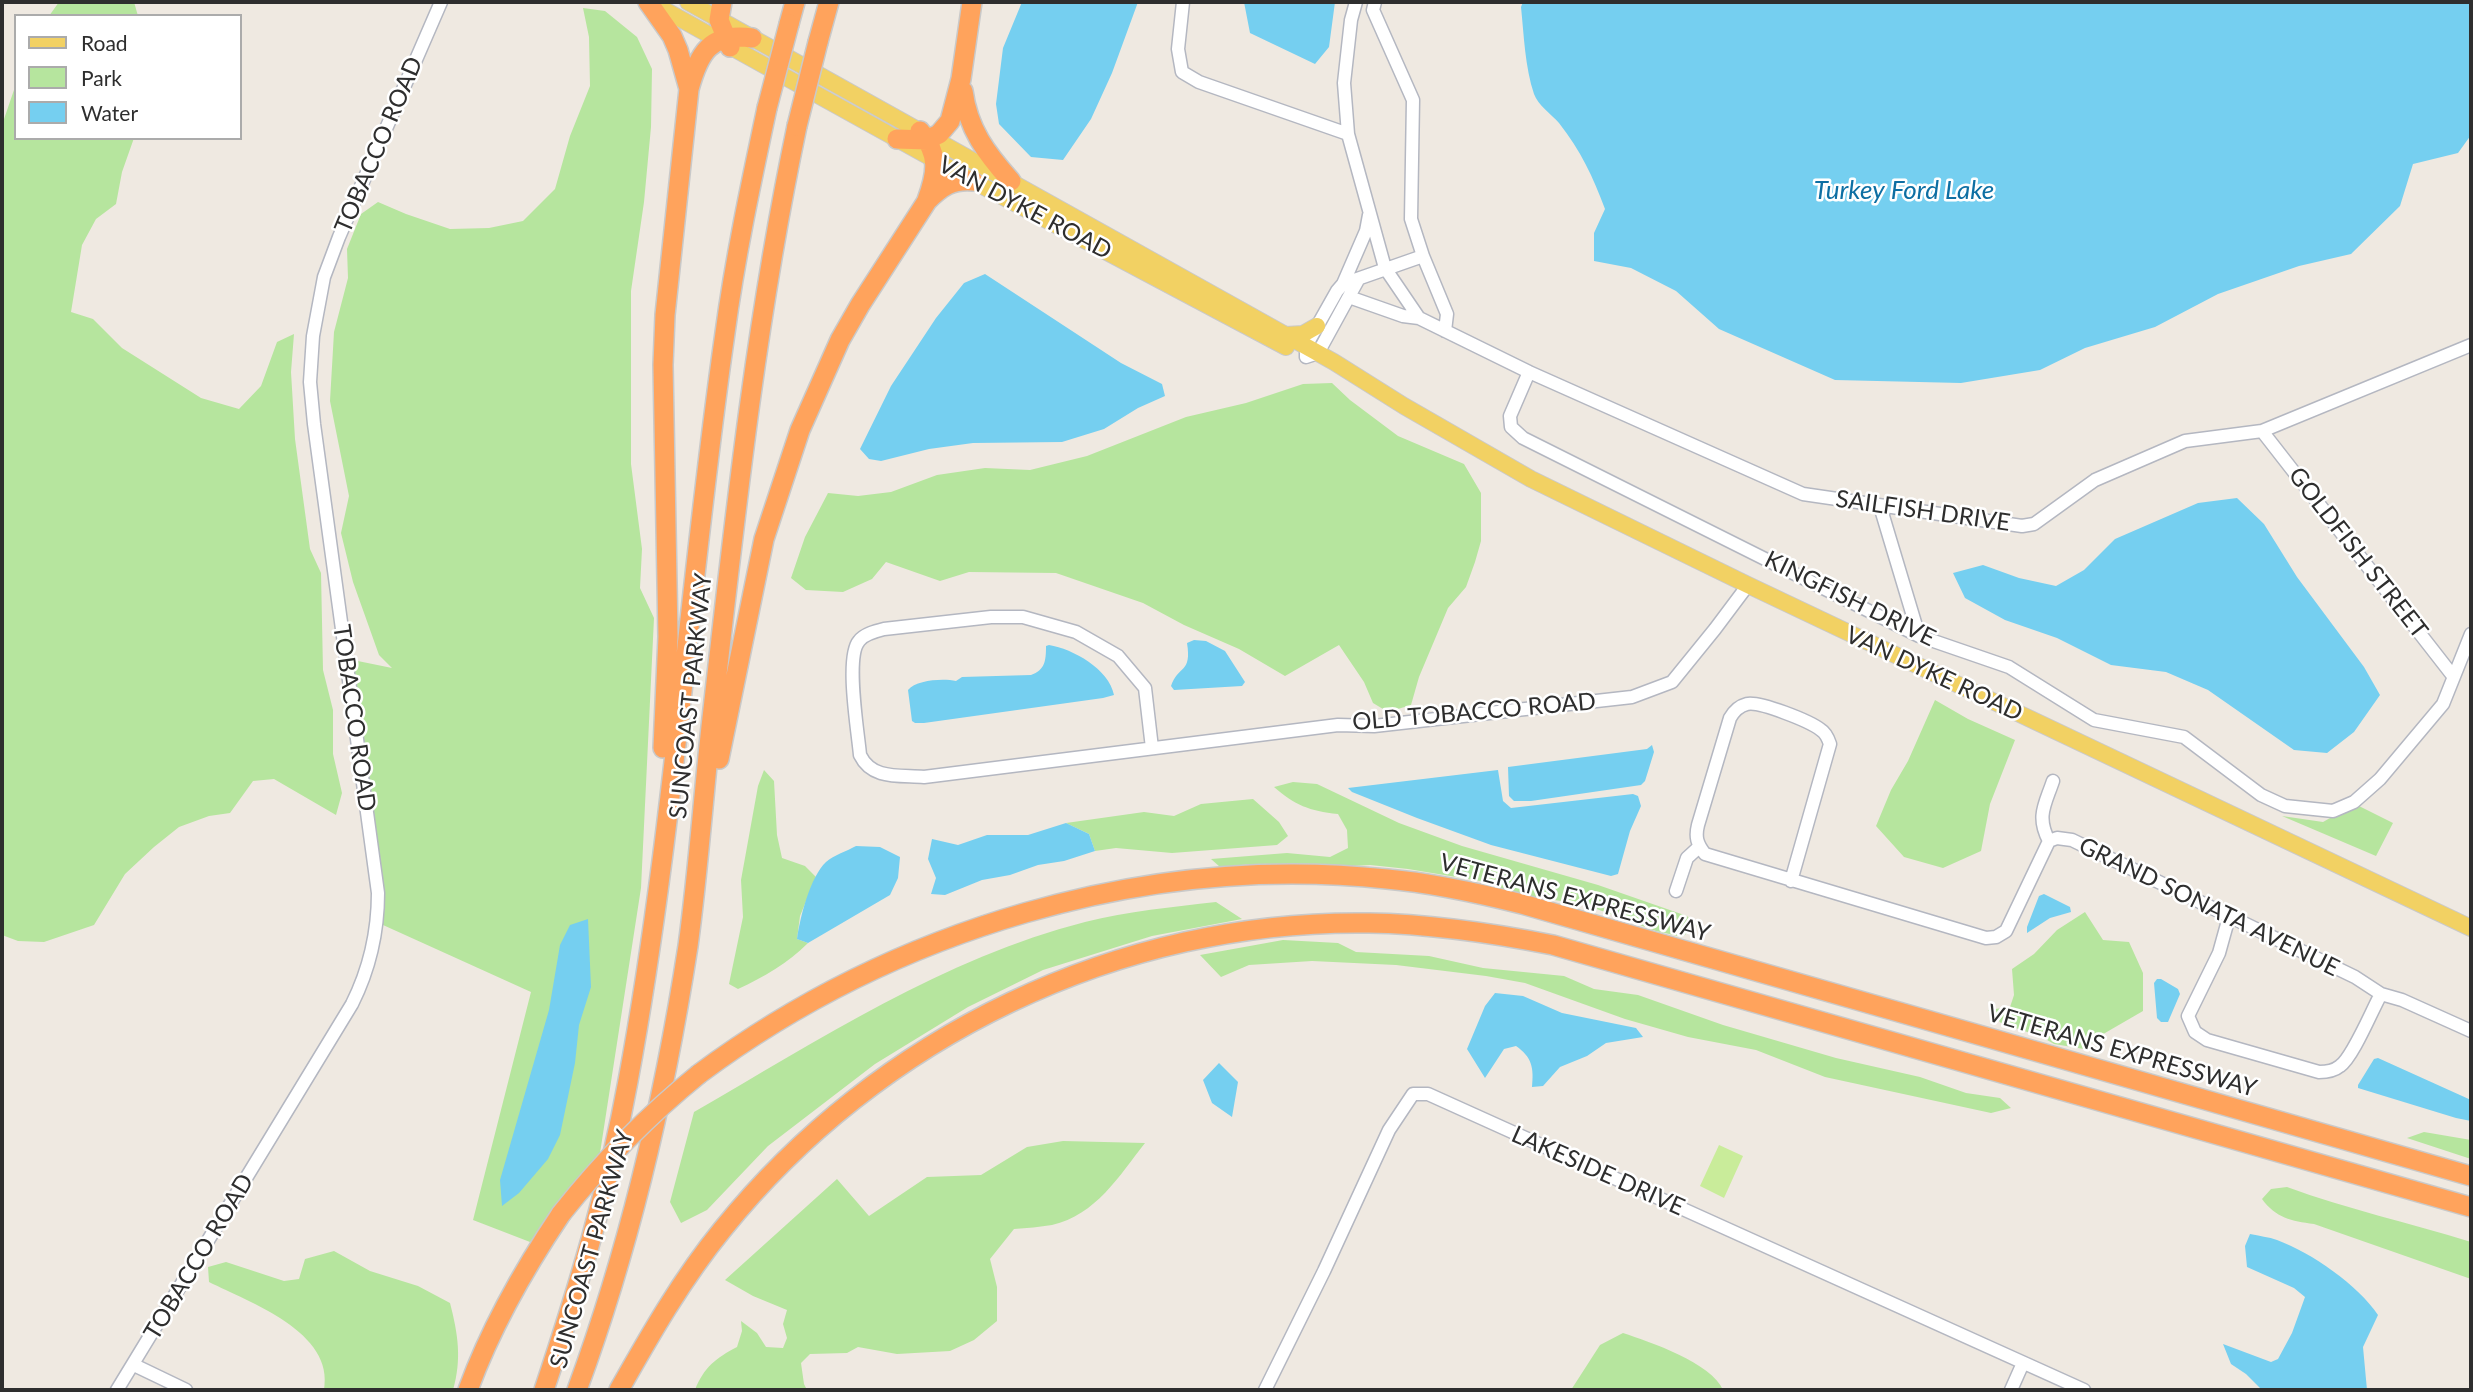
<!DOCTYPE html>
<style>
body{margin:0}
#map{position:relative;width:2473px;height:1392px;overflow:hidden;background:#efe9e1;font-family:Lato,sans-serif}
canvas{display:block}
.frame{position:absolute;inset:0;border:4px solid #2e2e2e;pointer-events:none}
.legend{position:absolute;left:14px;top:14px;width:228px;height:126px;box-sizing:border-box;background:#fff;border:2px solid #ababab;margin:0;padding:9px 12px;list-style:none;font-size:21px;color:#2e2e2e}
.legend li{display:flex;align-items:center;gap:14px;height:35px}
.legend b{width:35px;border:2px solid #ababab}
</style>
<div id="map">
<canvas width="2473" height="1392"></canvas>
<div class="frame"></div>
<ul class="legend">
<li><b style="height:9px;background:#f2d163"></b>Road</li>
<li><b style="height:19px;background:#b6e59e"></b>Park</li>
<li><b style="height:19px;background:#75cff0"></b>Water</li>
</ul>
</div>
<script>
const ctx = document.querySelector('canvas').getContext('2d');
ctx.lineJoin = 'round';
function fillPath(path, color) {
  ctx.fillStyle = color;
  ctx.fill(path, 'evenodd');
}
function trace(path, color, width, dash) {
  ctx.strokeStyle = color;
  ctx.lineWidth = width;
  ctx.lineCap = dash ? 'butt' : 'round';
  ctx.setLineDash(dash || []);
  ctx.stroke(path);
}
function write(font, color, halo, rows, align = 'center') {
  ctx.font = font + ' Lato,sans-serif';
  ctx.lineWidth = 5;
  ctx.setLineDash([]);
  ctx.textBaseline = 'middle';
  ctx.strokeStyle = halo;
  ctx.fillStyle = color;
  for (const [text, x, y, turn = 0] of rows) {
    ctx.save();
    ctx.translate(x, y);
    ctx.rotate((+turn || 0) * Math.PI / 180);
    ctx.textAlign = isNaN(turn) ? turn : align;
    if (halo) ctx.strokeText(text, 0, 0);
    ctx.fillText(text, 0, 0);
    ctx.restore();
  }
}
fillPath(new Path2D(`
 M59 2H134L138 16H49Z
 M583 8 605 11 637 37 652 69 651 127 644 202 631 291V464L642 549 640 588 654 618 641 888 600 1153 530 1242 473 1220 531 992 372 920 374 881 348 659 392 668 379 655 353 582 341 533 349 496 330 401 334 332 348 278 347 249 361 214 378 202 406 214 450 229 489 228 523 221 555 189 570 136 590 86 589 37Z
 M16 84V138H134L122 172 116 204 96 219 82 245 71 312 93 319 122 348 201 398 239 409 261 386 277 342 294 334 291 372 295 439 310 549 321 573 323 670 333 710V754L342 793 336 815 274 779 253 781 230 813 209 816 179 827 154 847 125 874 94 925 44 942 18 941 2 935V125Z
 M1332 383 1350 400 1398 436 1464 464 1481 493V541L1475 562 1466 587 1448 608 1419 677 1411 705 1388 712 1373 703 1364 682 1339 645 1285 676 1239 649 1184 625 1143 603 1056 573 969 572 940 581 886 562 872 579 843 592 806 590 791 578 805 537 828 493 858 496 891 492 937 475 985 468 1030 470 1087 456 1186 417 1246 403 1303 384Z
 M1935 700 1968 719 2015 740 1990 804 1981 851 1943 868 1904 857 1876 826 1891 790 1908 761Z
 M764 770 774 781 777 835 782 858 805 866 816 877 800 916 797 939 808 943C788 963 764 977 738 989L729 984 743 917 741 880 758 786Z
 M1293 782 1317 784 1399 823 1462 846 1598 885 1687 916 1697 926 1682 937 1656 931 1586 905 1517 894 1480 881 1408 869 1370 865 1299 869 1253 864 1220 867 1211 859 1287 853 1330 857 1348 848 1347 830 1338 814C1309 811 1295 805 1274 787Z
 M1253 799 1279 822 1288 836 1277 845 1172 853 1116 848 1095 851 1089 834 1066 823 1144 812 1174 816 1201 804Z
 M2355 804 2393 823 2376 856 2282 816 2323 822Z
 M1216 902 1242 919 1152 936 1043 970 968 1007 875 1064 768 1146 707 1210 681 1223 670 1202 694 1112C819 1040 944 958 1085 922 1128 911 1173 907 1216 902Z
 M2085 912 2103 940 2129 942 2143 973V1011L2105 1033 2084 1049 2054 1044 2042 1037 2001 1023 1988 1010 2010 1007 2014 995 2012 969 2034 954 2057 930Z
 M1283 940 1338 943 1356 952 1429 956 1483 968 1564 976 1594 989 1638 995 1723 1025 1836 1058 1920 1077 1966 1093 2000 1098 2011 1108 1991 1113 1825 1077 1756 1050 1688 1037 1625 1019 1525 983 1486 976 1396 965 1312 961 1249 965 1221 977 1200 955Z
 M2424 1132 2471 1140V1159L2407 1138Z
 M1063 1141 1145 1143C1119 1176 1096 1215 1052 1225 1040 1227 1027 1228 1014 1229L990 1259 997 1287V1321L974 1340 950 1351 897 1354 858 1347 847 1353 810 1354 801 1363 804 1384 807 1390H695C704 1367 716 1358 737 1347L742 1331 741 1321 757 1333 766 1347 783 1348 787 1338 783 1324 787 1310 753 1296 725 1280 837 1179 869 1216 927 1177 981 1175 1027 1147Z
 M2287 1187C2347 1209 2410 1223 2471 1242V1279L2314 1224C2291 1221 2276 1218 2262 1199L2271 1189Z
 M334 1251 370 1271 418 1286 450 1303C458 1334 462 1359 453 1390H324C335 1332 249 1302 209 1282L208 1267 226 1262 284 1281 299 1279 305 1259Z
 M1623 1333C1650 1342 1712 1363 1723 1390H1571L1600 1345Z`), '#b6e59e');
fillPath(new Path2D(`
 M1719 1145 1743 1156 1724 1198 1700 1186Z`), '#c9ec9a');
fillPath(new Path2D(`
 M1022 2H1138L1112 73 1091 119 1063 160 1031 157 999 124 996 104 1003 48Z
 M1244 2H1335L1329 47 1315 64 1250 33Z
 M1523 2H2471V135L2458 153 2413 164 2400 206 2351 254 2299 266 2218 294 2155 327 2085 348 2040 370 1961 383 1835 380 1719 329 1676 291 1631 268 1594 261V233L1605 209C1593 177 1581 151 1559 123 1551 114 1538 105 1534 94 1525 67 1524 36 1521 7Z
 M985 274 1121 363 1162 384 1165 396 1138 408 1104 429 1062 442 973 443 929 449 881 461 869 459 860 449 891 386 936 318 964 283Z
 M2237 498 2264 524 2297 577 2364 667 2380 695 2354 732 2327 753 2294 750 2208 690 2166 672 2111 665 2057 638 2005 620 1965 598 1953 573 1983 565 2019 578 2056 586 2084 570 2115 539 2198 503Z
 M1194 640 1206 641 1225 651 1245 682 1242 686 1174 690 1171 686C1178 665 1192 674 1187 643Z
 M1049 645C1073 649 1109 669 1114 695L1103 698 924 723H915L912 721 908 690C916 680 943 678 956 681L962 677 1031 675C1045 670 1046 661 1046 646Z
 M1652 745 1654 752 1645 781 1641 785 1531 801H1514L1509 796 1508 767 1647 749Z
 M1498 770 1503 801 1511 808 1633 794 1638 796 1641 806 1630 831 1618 874 1611 876 1491 845 1417 818 1352 792 1348 788Z
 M1066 823 1089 834 1095 851 1064 861 1038 865 1010 875 982 880 945 895 931 894 936 878 928 859 932 839 958 845 987 835H1028Z
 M856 846 880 847 900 857 898 878 890 895 808 943 797 939C800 918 810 877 826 862 834 855 847 851 856 846Z
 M2044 894 2070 907 2071 912 2050 918 2027 933V927L2039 896Z
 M588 919 591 987 579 1025 575 1063 560 1135 548 1159 519 1193 502 1206 500 1180 549 1010 560 945 570 925Z
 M2157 979H2161L2178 989 2180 994 2168 1022H2161L2157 1018 2154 983Z
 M1495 993 1523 996 1562 1013 1636 1028 1643 1037 1606 1043 1587 1056 1560 1067 1543 1086 1532 1087C1534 1068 1532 1057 1516 1046L1504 1049 1485 1078 1467 1049 1485 1006Z
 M2378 1058 2471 1100V1121L2456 1118 2358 1088V1085L2374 1059Z
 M1219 1063 1238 1082 1232 1117 1212 1103 1203 1080Z
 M2250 1234C2259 1236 2269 1237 2277 1240 2312 1253 2358 1285 2378 1315L2363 1347 2367 1390H2262L2246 1374 2231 1364 2223 1344 2271 1362 2278 1359 2292 1333 2305 1297 2294 1288 2247 1267 2245 1246Z`), '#75cff0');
const minor = new Path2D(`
 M1183 2 1178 49 1182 72 1199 82 1348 134
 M1356 2 1351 20 1344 83 1348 134 1385 268 1419 318 1529 372 1803 494 2022 526 2034 524 2095 480 2185 441 2262 431 2471 345
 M1375 2 1373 10 1413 100 1411 219 1423 256 1447 314 1445 331
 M1358 280 1318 353 1306 357V346L1337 291 1343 284 1423 256
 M1343 284 1366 231 1369 215
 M1349 297 1403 316 1419 318
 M1529 372 1510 416 1511 427 1523 438 1919 636 2009 667 2094 720 2184 737 2261 795 2285 806 2333 811 2354 802 2380 779 2443 704 2471 634
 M2262 431 2453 676
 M1880 506 1919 636
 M1152 748 1145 688 1118 656 1076 632 1023 617H991L884 629C876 631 864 634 859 641 845 657 858 732 860 755 872 780 899 775 924 777L1338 725 1374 726 1632 697 1672 682 1715 629 1748 585
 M2049 841C2036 816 2045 805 2053 781
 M1791 881 1830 744C1828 738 1826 733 1821 730 1810 721 1759 701 1747 704 1739 706 1734 711 1730 718L1698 825C1695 837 1697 844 1705 854L1986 938 1996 937 2006 931 2049 841 2057 838 2072 840 2355 977 2381 994 2402 1000 2471 1031
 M1676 891 1687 858 1699 847
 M2229 917 2219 953 2188 1016 2195 1032 2207 1040 2319 1072C2327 1072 2334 1071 2340 1066 2353 1057 2372 1010 2381 994
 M134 1365 186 1390
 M117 1390 352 1004C370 968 378 933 378 893L314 424 310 382 313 336 324 277 339 237 441 2
 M1265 1390 1324 1271 1389 1130 1413 1094H1428L2084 1390
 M2011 1390 2023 1363`);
const major = new Path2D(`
 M650 2 973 181 1286 347
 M688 2 1334 362 1404 406 1531 479 1748 585 2471 928
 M1286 335 1303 334 1317 326`);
const highway = new Path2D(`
 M648 2 672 36 678 50 689 89 665 315 663 365 668 637 663 748
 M722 2 719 20 730 47
 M789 24 795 2
 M818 42 829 2
 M689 89C699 53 710 32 752 38
 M963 91C968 129 986 153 1011 181
 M920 131C940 155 937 173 927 200
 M897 139 927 140 939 134 950 121 961 79 972 2
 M719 759 764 539 800 430 840 340 860 305 927 201C941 187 952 179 973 181
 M699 1074C893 930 1146 853 1387 879 1433 883 1478 893 1522 904L2471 1176
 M468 1390C491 1327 524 1269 561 1214
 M544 1390C578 1289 609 1186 628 1081 674 834 689 582 725 333 735 258 751 183 767 108
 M577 1390C629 1249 665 1095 688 946 698 873 703 800 711 727 734 525 755 325 797 126
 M619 1390C650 1335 682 1279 722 1230 878 1036 1120 919 1369 923 1432 924 1492 933 1553 945L2471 1207`);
trace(minor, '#b4b7c1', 15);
trace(major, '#c9c9c9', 18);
trace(highway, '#c9c9c9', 22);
trace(minor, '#fff', 12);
trace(major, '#f2d163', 16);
trace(highway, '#ffa35c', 19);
const highwayBridge = new Path2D(`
 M767 108 789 24
 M797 126 818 42
 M561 1214C603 1161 646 1117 699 1074`);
trace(highwayBridge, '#c9c9c9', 22, []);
trace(highwayBridge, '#ffa35c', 19);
write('24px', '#2e2e2e', '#fff', [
 ["TOBACCO ROAD",379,145,-67],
 ["VAN DYKE ROAD",1025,208,28],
 ["SAILFISH DRIVE",1923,511,8],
 ["GOLDFISH STREET",2358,553,52],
 ["KINGFISH DRIVE",1850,599,26],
 ["VAN DYKE ROAD",1934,674,25],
 ["SUNCOAST PARKWAY",691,696,-84],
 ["OLD TOBACCO ROAD",1474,712,-5],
 ["TOBACCO ROAD",354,718,82],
 ["VETERANS EXPRESSWAY",1575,898,15],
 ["GRAND SONATA AVENUE",2209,907,26],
 ["VETERANS EXPRESSWAY",2122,1051,16],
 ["LAKESIDE DRIVE",1598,1171,24],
 ["SUNCOAST PARKWAY",592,1249,-74],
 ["TOBACCO ROAD",199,1257,-59]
]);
write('italic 26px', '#0d6fa3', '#fff', [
 ["Turkey Ford Lake",1904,191]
]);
</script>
